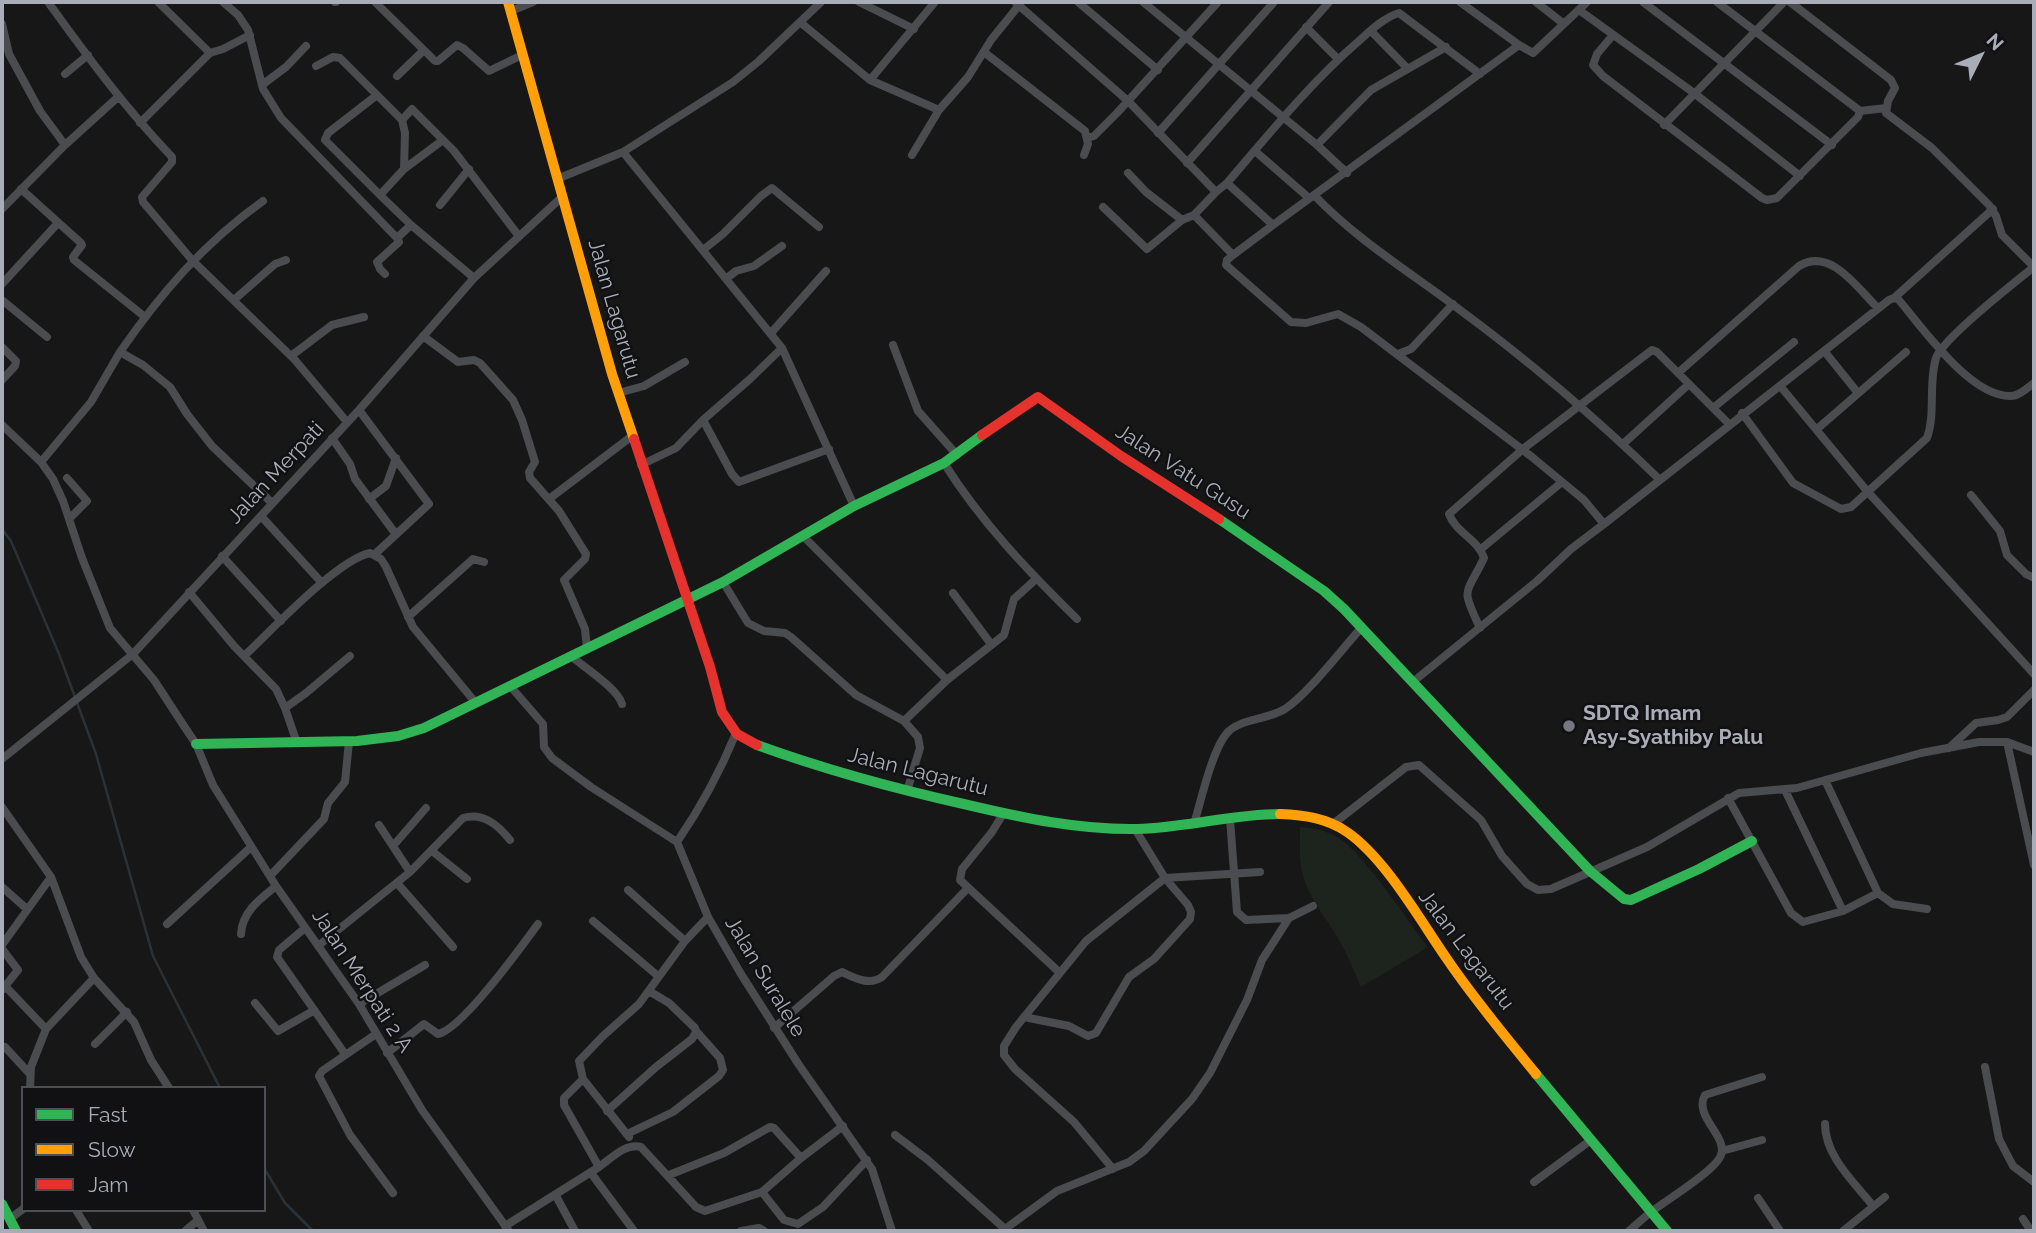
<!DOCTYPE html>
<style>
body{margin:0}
#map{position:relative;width:2036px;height:1233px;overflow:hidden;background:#171717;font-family:Raleway,sans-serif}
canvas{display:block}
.frame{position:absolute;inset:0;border:4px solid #a8adb8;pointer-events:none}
.legend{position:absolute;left:21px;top:1086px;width:245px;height:126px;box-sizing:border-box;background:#111113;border:2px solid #4d4f55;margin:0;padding:9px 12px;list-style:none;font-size:21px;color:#a8adb8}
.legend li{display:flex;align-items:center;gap:14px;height:35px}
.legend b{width:35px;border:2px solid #4d4f55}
.north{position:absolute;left:1945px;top:21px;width:70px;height:70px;-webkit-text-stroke:5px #111113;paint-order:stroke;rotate:47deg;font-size:19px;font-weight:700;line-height:28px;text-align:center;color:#a8adb8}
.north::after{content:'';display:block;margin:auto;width:24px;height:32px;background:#a8adb8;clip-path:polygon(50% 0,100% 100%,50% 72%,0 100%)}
</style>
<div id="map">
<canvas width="2036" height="1233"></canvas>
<div class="frame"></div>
<ul class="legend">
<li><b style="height:9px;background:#30b455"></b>Fast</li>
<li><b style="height:9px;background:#ff9f0a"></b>Slow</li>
<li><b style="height:9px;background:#e5322d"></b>Jam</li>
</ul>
<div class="north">N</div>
</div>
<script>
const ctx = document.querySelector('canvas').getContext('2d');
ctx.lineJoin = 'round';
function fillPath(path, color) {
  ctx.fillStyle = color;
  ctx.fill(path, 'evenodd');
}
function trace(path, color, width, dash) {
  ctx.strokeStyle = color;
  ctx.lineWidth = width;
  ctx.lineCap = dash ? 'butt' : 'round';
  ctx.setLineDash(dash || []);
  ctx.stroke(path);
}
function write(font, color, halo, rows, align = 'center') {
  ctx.font = font + ' Raleway,sans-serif';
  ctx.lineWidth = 5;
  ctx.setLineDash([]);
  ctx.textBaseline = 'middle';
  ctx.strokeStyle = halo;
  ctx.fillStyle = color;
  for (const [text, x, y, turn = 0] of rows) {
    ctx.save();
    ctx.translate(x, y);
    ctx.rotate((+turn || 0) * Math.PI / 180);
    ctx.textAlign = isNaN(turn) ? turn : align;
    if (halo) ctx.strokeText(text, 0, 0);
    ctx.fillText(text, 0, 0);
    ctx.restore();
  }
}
fillPath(new Path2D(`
 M1300 827C1314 828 1324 830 1337 837 1363 852 1407 920 1428 947L1361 987C1354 970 1347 954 1338 938 1324 914 1308 899 1302 871 1299 857 1300 841 1300 827Z`), '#1d241e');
trace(new Path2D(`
 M2 529 11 541 59 654 96 754 153 956 220 1088
 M264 1168 285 1203 313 1231`), '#2a3239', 2.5);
trace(new Path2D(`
 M48 2C87 56 126 109 172 157V162L142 197 143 202 192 260 295 360 347 422
 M158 2 210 53
 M223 2 238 15 248 30 263 89 281 118 397 238 411 225 474 278
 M335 2H336
 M375 2 435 61H438L457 45 463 48 489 71 522 55
 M859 2 914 29
 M1015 2 1128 101 1216 192 1227 183C1269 134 1311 82 1360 40 1371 30 1385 17 1399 13L1480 74
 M1078 2 1158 70
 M1143 2 1317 145 1347 173
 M1460 2 1519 45 1533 53 1587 2
 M1536 2 1564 24
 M1643 2 1832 145
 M1579 10 1694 93 1800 176
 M511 11 533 2
 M800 22 870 80 939 110
 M2 24 9 54 40 111 65 145
 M1306 27 1338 59
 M1371 31 1407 68
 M1613 35 1597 54 1593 65 1603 76 1762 198 1767 200 1777 198 1858 117 1860 111 1717 2
 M984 52 1085 131 1088 144 1084 155
 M316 66 333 57 340 58 402 120
 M65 74 88 55
 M397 76 423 51
 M870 80 935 2
 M262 85 286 67 306 46
 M377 95 328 133 325 140 380 195
 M1860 111 1886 108
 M140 123 210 53 223 49 250 35
 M1664 125 1784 2
 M1158 133 1274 2
 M1087 138 1094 136 1117 113 1218 2
 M1317 145 1371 90 1446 47
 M1255 151 1309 198
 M623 152 733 82 759 61 821 2
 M912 155 939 110 968 77 991 40 1020 4
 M1187 163 1329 2
 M404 169 405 133 402 120 412 109 454 151 518 235
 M1128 173 1146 192 1182 220 1194 215 1216 192
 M557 179 623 152 782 348 854 506
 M1227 183 1273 225 1519 45
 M21 189 81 243 82 245 73 257 74 260 145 317
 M1314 195C1356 239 1408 271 1456 307 1528 360 1595 417 1659 479
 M263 201C204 243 161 293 120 352L143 365 170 387 187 414 212 446 272 503
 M440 205 469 169
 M1103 207 1147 249 1182 220
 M2 209 65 145 118 97
 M1194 215 1233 255
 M411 225 380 195 404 169 443 140
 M1273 225 1233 255 1227 260 1226 265 1291 322 1306 323 1338 314 1361 327 1532 457 1584 500 1604 524 1889 300 1894 298 1993 209
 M703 250 723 234 761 196 772 188 819 227
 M385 274 380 269 377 262 399 242 397 238
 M727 278 736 271 754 266 782 246
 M2 284 58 223
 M1894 298 1898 299C1923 328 1970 397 2011 396 2019 396 2027 388 2034 383
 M235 299 275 264 286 260
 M2 300 47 337
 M771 333 826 271
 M423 336 458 362 474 360 480 363 513 400 522 420 535 462 529 472 530 478 559 511 586 554 585 559 564 580 585 629 587 648
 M893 345 918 411 957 455
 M2 347 16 361 15 366 2 380
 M1825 352 1858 393
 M1398 354 1411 349 1453 304
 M291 356 332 325 364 317
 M1678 373 1799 266C1831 247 1857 288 1878 308
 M1781 387 1867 491 2034 674
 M618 393 644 386 685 362
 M1713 408 1794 342
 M359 410 429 504 375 554
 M1742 413 1793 483 1841 509 1851 507 1927 438C1936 413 1928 384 1936 358 1943 339 2015 282 2034 267L2002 235 1996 216 1989 205 1932 148 1886 113 1888 101 1895 88 1891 80 1790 2
 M703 420 732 474 739 482 829 449
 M2 425 41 462 53 479 63 501 82 558 110 628 154 680 182 723 196 744 213 785 276 886 359 1004 422 1110 509 1231
 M1817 429 1906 352
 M332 438 350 464 355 479 395 533
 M1623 444 1689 384
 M41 462 91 402 120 352
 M944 463C981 522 1028 571 1077 619
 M641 465 676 448 703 420 750 379 782 348
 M67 478 87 501 70 518
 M1971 495 2000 531 2007 555 2026 574 2034 578
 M369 499 386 486 396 458
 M549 499 632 436
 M261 516 322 583
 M803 536 947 680 1004 635 1014 599 1036 579
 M1481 549 1562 482
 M222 556 281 621
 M723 582 748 623 764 631 785 633 791 637 856 695 904 721 918 737 920 748 907 791
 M189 592 234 646 276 689 285 708 297 743
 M953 593 991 644
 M408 617 473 559 484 562
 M1480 628C1460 586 1466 596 1484 558 1478 539 1456 533 1449 514L1523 449 1652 350 1657 352 1729 424
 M244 656C271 631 337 560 370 553L381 559 386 567 413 627 475 702
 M571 656C584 667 618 689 622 704
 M1414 681 1537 581 1571 549 1604 524
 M511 687 543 724 544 747 552 758 591 787 677 842
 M285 708 306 693 350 656
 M904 721 947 680
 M2007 742 2034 865
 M1949 748 1976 723 1998 720 2007 717 2034 690
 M2 759 133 654 359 410 474 278 563 196
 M1785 790 1843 911
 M1728 798 1791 913 1803 922 1843 911 1878 893 1825 780
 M2 807 51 877 81 957 94 978 134 1022 151 1060 169 1088
 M1003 814 992 832 962 869 960 880 1059 972
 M1230 819 1237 912 1246 920 1289 918 1313 906
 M1194 824C1201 801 1212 750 1227 733 1239 719 1267 720 1285 709 1308 694 1342 649 1362 627
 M1333 824 1406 767 1419 765 1481 820 1502 856 1527 884 1538 890 1551 889 1647 847 1739 793 1797 788 1921 753 1979 742H2007L2034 752
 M677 842 708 917 741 974 799 1065 872 1169 892 1231
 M677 842C701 807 720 772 736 733
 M393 846 426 808
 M432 851 467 879
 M410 872 463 818C483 812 498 825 510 840
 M270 876 324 819 328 803 345 782 349 741
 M397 883 453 947
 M2 887 27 909
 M628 890 685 941
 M1878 893 1893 904 1927 909
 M593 921 658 976
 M167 924 251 847
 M305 928 279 950 277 957 345 1054
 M241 934C242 912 260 899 276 886
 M2 945 51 877
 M318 946 410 872 379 825
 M2 949 18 970 2 990
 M6 987 46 1029 94 978
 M255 1003 278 1031 313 1011
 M359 1004 425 965
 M1024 1017 1069 1026 1088 1036 1096 1033 1129 977 1154 959 1190 919 1191 912 1188 905 1165 878 1135 829
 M774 1028 834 976 842 972C855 978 869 986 882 977L968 888
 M376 1034 322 1071 319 1076 350 1135 393 1193
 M95 1044 127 1012
 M5 1047 30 1074
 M387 1053 424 1024 438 1034C462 1029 522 946 538 924
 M1985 1067 1999 1139 2013 1166 2034 1182
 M583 1079 629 1137
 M30 1088 31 1067 46 1029
 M607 1111 656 1067 692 1039 696 1032 695 1028 669 1003 649 991
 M1825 1124C1825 1156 1854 1182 1873 1206
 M627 1134 673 1112 719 1076 723 1070 720 1058 696 1031
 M895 1135 928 1160 1005 1229 1057 1191 1129 1162 1144 1151 1192 1099 1210 1073 1247 1000 1262 960 1289 918
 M1722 1151 1762 1140
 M599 1167C612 1158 625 1143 641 1147L696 1207 705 1211 762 1192 801 1158 843 1126
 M1113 1169 1074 1122 1015 1069 1004 1055V1046L1016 1027 1086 941 1165 878 1260 872
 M591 1173 634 1231
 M669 1175 724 1153 770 1127 774 1128 801 1158
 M1534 1182 1591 1140
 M762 1192 784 1220 798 1224 823 1207 867 1160
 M556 1196 575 1231
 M1758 1198 1780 1231
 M76 1210 89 1231
 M193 1210 204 1231
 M11 1218 23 1209
 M2023 1219 2031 1231
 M505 1226 599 1167 564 1105V1098L583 1079 579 1061 603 1036 639 1004 685 941 708 917
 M185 1231 198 1220
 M741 1231 759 1228 764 1231
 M1629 1231C1637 1224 1645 1216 1654 1210 1668 1199 1716 1170 1721 1155 1728 1136 1693 1116 1705 1095L1762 1077
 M1843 1231 1885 1197`), '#4b4c50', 8);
trace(new Path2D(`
 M1219 519 1324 591 1344 609 1590 871 1624 899 1631 900 1699 869 1752 841
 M196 744 357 741 398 736 424 728 723 582 854 506 944 463 982 435
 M757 745C826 770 896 789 968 805 1023 818 1080 830 1137 829 1185 828 1232 814 1280 814
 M1536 1074 1667 1231
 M2 1204 16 1231`), '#30b455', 10);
trace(new Path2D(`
 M508 2 612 374 634 439
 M1280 814C1304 815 1327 818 1347 832 1385 858 1420 920 1447 959 1474 999 1505 1036 1536 1074`), '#ff9f0a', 10);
trace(new Path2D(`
 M982 435 1038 397 1121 456 1219 519
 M634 439 710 667 722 712 737 734 757 745`), '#e5322d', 10);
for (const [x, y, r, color] of [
 [1569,726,7,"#757880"]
]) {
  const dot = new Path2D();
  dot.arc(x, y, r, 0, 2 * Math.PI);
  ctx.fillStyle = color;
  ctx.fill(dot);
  trace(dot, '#111113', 2.5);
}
write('21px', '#a8adb8', '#111113', [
 ["Jalan Lagarutu",614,309,74],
 ["Jalan Vatu Gusu",1183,472,33],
 ["Jalan Merpati",276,473,-47],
 ["Jalan Lagarutu",918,772,14],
 ["Jalan Lagarutu",1466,950,53],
 ["Jalan Suralele",765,977,59],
 ["Jalan Merpati 2 A",362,981,57]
]);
write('bold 21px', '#a8adb8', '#111113', [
 ["SDTQ Imam",1583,714],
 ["Asy-Syathiby Palu",1583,738]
], 'left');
</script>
